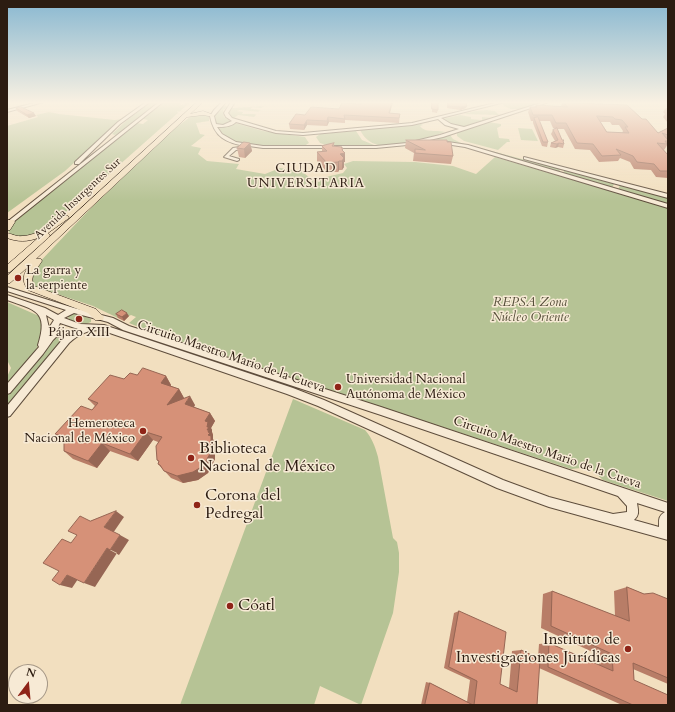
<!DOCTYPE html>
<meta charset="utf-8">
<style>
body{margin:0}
#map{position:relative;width:675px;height:712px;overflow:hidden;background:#f2dfbf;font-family:Cardo,serif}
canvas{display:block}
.frame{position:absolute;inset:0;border:8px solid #2c1c11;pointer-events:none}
.north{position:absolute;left:8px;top:664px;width:40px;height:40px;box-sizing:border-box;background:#f7ead5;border:1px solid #a69887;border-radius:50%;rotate:16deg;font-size:11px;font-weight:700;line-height:16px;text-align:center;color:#2c1c11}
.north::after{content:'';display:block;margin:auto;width:14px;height:18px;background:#8f2418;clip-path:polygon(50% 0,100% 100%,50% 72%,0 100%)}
</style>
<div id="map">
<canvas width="675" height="712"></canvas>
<div class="frame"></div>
<div class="north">N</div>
</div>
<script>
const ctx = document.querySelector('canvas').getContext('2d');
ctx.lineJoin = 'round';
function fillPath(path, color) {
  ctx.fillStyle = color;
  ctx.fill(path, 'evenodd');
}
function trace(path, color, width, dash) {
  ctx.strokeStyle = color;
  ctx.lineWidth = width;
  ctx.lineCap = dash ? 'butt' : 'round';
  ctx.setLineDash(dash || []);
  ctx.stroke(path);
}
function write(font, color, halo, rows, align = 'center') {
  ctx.font = font + ' Cardo,serif';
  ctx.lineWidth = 3;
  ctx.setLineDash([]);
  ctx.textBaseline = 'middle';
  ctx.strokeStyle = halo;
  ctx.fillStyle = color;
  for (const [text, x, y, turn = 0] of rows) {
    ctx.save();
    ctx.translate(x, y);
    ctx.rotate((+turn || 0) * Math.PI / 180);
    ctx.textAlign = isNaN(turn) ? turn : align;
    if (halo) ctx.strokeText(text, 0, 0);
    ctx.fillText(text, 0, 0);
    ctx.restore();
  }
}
fillPath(new Path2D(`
 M151 102H159L120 132 115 135 112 134 127 120Z
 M163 102H180L181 105 185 104 184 102H191L179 112 177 111 178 113 48 228C37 235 22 239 10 234L8 230 13 223 137 123 143 124 148 120 143 119Z
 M506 102H545L521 109H511L504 106 502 103Z
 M223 105 228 107 223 110 224 117 232 121 223 125 216 124 215 116 216 115H215L217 111 222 110H218Z
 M264 106 261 108 252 107 251 109 262 110 258 111 260 112 239 110 237 111 243 112 242 114H257L254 115H256L254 117 238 115 233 119 228 114 230 109 233 108Z
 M486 110 495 111 499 115 463 114 475 111Z
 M49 112 59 114 115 120 122 119 65 171 7 213V126L38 117 36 115Z
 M204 115 209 116V121L196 123 200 134 205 135 191 146 201 148 198 154 207 161 239 164 236 169 265 174 280 168 301 171 313 180 343 173 347 168 344 164 353 161 415 162 453 166 476 174 495 157 668 208V501L603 480 593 471V468L581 464V468L571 469 146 330 129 323 136 317 131 315 129 316 123 313 118 318 93 306 36 287 31 282 34 268 88 211 169 133 190 117Z
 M460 115 471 117V119L482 120V117L494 118C475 124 461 132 442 119Z
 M488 122 501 124V126L497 128 499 138 509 139 510 142H507L498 150 464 141 457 136V133Z
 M235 123 263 131 305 137 309 143 304 146C283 145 243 150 226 137 223 134 220 130 218 127L229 126Z
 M421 124 423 125 420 126C426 134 436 129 445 132 432 137 392 149 378 145 370 143 364 138 360 130Z
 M518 128 532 129 538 141 521 140Z
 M356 131 362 140 374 145H326L320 143 316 137 320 134Z
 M450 135 453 139 461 143 560 169 559 173 461 144 431 141Z
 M564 171H567L614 184 612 188 563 173Z
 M620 185 668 198V204L618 190Z
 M7 302 39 316C40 320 43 324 43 328 44 347 19 370 7 384V377L11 368 7 360Z
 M70 314H79L91 319V322C83 326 75 323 68 318Z
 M63 336 61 341 7 407V393L56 337Z
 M293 399 365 430C372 438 375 446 378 457L393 538 397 542 399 553V572L393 613 361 705 320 686 314 705H180Z`), '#b6c395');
const minor = new Path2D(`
 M38 102H44L7 112V110Z
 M146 102H150L120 124 79 164H75V162L118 122Z
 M159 102H163L7 227V222Z
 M222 102H226L214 116 216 124 223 125 232 121 226 117 224 113 231 102H235L228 113 232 118 276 131 303 133 412 123 499 102H505L441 118 451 124 464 127 544 102H549L443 137 407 145 376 148H263L249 146V148L236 150 229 156 239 159V160L237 161 224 157 233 148 246 146C226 143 214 137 210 116L214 110ZM438 119 445 125 459 129 440 135 407 143 376 146H263L236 142 222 134 217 127C223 127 231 127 236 122L276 133 303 135 412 125Z
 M441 141 468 145 668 204V208L465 147 439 143V141Z
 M524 157 668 194V198L524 159Z
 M7 287 74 308 113 318 129 326 381 407 668 503V540L549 507 497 488 318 406 287 394 101 330C87 330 79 334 69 343L10 416 7 417V406L62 340V336L56 337 53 340 43 354 10 393 7 394V384L39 347 38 345C49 311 35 310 7 300V295L45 308 58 315 66 310 7 291ZM74 313 108 322 123 330 381 415 618 496 627 506V512L613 514 549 497 503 480 324 400 293 388 104 325 80 324 64 318ZM46 315 54 320 49 328ZM60 323 78 329 69 334 63 330 56 332ZM637 503 665 512C658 516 659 520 659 527L634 520C640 515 638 510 637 503Z`);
const major = new Path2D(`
 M197 102H203L190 114 203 111 214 115V117L203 115 187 117 36 259H41L42 261C37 269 29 276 34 286L96 309 104 317 103 320H95L88 313 28 290C21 280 23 274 30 265L10 283 7 284V276Z
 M62 216H68L69 218 48 233 50 235 49 237 10 272 7 273V265L38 238C27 242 18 242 7 238V233C12 234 17 237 22 236 37 236 51 224 62 216Z
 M8 220H14L15 222 10 230H7Z`);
trace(minor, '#5e4d3c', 2);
trace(major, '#2c1c11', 1);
fillPath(minor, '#f7ead5');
fillPath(major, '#f2dfbf');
fillPath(new Path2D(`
 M362 102H393L390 113 400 114 399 123 345 120V123L329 122 327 126 307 125 304 130 290 129 289 124 305 115 339 109 361 104Z
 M432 102 438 110 437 113 432 112Z
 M447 102 466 108 460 110 447 108Z
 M562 102H572L574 103 627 105 658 133 668 128V144L664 150 668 155V178L656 177 651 170 634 169 630 162 620 158 618 161 599 162 590 150 575 149 564 129H557L562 140H564L563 142 564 144 563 148 558 147 555 148 550 147 551 143 555 141 551 134 553 130 556 129 553 128 550 121H539L548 142 547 147 542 146 533 123V121H531L528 112 530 107H535L536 105 561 107V106ZM600 122H610L612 125H619L623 131 622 133 607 132Z
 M16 108 36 116 29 118 17 111Z
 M666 108H668V123L663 117 665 114 663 112Z
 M406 140 447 142 453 156 451 164 413 161 414 153 405 148Z
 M250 143 252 151 245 158 239 157 237 148Z
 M334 143V146L342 147 343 151 345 153V162H344V167L342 170H339L338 172H327L317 161V152L322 151V146Z
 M116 314 129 316 124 321 118 318Z
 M137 375 166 376 171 385V386L179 389 184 398 183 399 195 405 194 407 210 413 215 421 211 428 212 430V432L213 435V439L215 444V459L208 473 198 480 183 483 171 478 158 464 159 462 157 460 158 442 153 440 138 461 110 451 97 468 73 459 64 451V442L55 434 92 410 95 406 88 399 124 379Z
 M627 587 644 594 668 599V684L633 669 634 680 668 705H622L539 668 537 705H421L426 682 430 683 467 702 470 680 444 668 454 613 459 611 500 684 509 688 512 651 521 650 538 658 539 644 549 643 599 665V655L541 628 543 594 552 591 615 616 614 591Z`), '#b87d67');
fillPath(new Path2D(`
 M392 102H393L388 118 389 113Z
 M467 106 466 108 460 110 461 107Z
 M34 113 36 116 29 118 27 115Z
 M328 117 329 122 327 126V121Z
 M307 120V125L304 130V125Z
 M250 143 252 151 245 158 244 149Z
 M559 143 558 147 555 148 557 144Z
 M342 147V154V150L343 148V154L345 153V162H344V167L342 170V161H340L341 148Z
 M339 161V170L338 172V162Z
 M127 313 129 316 124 321 122 317Z
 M166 376 171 385 166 392 161 383Z
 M179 389 184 398 172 414 167 405Z
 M190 396 195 405 190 413 185 404Z
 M210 413 215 421 211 428 212 430V432L213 435V439L215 444V459L208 473 198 480 183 483 177 476 208 435 205 421Z
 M146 432 153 440 138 461 130 454Z
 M102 443 110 451 97 468 88 461Z
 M116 511 124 517 113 533 104 527Z
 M120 535 129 540 119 555 110 550Z
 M107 548 117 553 95 587 84 583Z
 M67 575 78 579 72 588 60 585Z`), '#966654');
const building = new Path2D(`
 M362 102H392L389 113 400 114 399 118 344 115 345 119 328 117 327 121 307 120 304 125 289 124 296 114 305 115 311 107 339 109 342 103 361 104Z
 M432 102H438V110L432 109Z
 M448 102H466L467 106 461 107 448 106Z
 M564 102H572L574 103 627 105 642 119H646L658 133 668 128V135L662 133 668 140V141H665L667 144 657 143 668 155V171H660L654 164 637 162 633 156 616 149 621 155 602 156 593 144 577 143 566 123H556L552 115H533L530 107H537L536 105 567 107ZM597 116 613 117 615 119 622 120 628 127H625L629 133 607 132Z
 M21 107 34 113 27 115 16 108Z
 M538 117 548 142H543L534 118Z
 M557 128 562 140H564L563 141 564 144 559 143 557 144 551 143 558 140 553 130Z
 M406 140H447V142H451L453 156 415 153V149L425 150Z
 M244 142 250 143 244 149 237 148Z
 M334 143 332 146 342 147 341 148H343L342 150 345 153 340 154 344 158 342 161H339L338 162 327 163 317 152 327 151 322 146Z
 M122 310 127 313 122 317 116 314Z
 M143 368 166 376 161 383 179 389 167 405 190 396 185 404 210 413 205 421 208 422 207 427H209L207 430H209L208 432 210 433 208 435 211 436V452L203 466 193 472 177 476 164 471 160 465 158 464 159 461 157 460 156 446 162 437 146 432 130 454 102 443 88 461 64 451V437L55 434 81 406 92 410 98 403 88 399 110 375 124 379 130 373 137 375Z
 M116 511 104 527 120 535 110 550 107 548 84 583 67 575 60 585 52 580 59 571 43 563 62 539 71 543 77 535 68 531 80 516 90 521Z
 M627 587 644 594 653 593 668 599V678L633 663 634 680 668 695V705H633L548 667 549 643 613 671 612 654 551 626 552 591 629 621Z
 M459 611 506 632 500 684 517 692 521 650 540 659 537 705H474L477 681 449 667Z
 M430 683 473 705H425Z`);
fillPath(building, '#d69178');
trace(building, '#966654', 1);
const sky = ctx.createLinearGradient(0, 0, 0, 201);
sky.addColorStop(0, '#89b8d1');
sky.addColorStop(0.51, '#f9f1e2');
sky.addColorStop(1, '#f9f1e200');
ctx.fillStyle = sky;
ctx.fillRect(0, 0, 675, 201);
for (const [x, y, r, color] of [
 [18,278,4,"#8f2418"],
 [79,319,4,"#8f2418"],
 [338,387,4,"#8f2418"],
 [143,431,4,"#8f2418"],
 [191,458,4,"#8f2418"],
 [197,505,4,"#8f2418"],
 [230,606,4,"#8f2418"],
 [628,649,4,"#8f2418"]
]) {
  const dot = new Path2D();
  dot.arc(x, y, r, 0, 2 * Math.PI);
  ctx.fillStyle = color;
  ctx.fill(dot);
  trace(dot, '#f7ead5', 1.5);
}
write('11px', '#2c1c11', '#f7ead5', [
 ["Avenida Insurgentes Sur",78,199,-43]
]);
ctx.letterSpacing = '1px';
write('13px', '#2c1c11', '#f7ead5', [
 ["CIUDAD",306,169],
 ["UNIVERSITARIA",306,184]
]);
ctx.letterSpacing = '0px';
write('13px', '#2c1c11', '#f7ead5', [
 ["La garra y",26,271],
 ["la serpiente",26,286],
 ["Pájaro XIII",79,333,"center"],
 ["Universidad Nacional",346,380],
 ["Autónoma de México",346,395],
 ["Hemeroteca",135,424,"right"],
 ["Nacional de México",135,439,"right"]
], 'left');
write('italic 13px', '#554e39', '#f7ead5', [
 ["REPSA Zona",530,303],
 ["Núcleo Oriente",530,318]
]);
write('13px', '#2c1c11', '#f7ead5', [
 ["Circuito Maestro Mario de la Cueva",231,357,19],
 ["Circuito Maestro Mario de la Cueva",547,453,19]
]);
write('16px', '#2c1c11', '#f7ead5', [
 ["Biblioteca",199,449],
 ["Nacional de México",199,467],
 ["Corona del",205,496],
 ["Pedregal",205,514],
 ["Cóatl",238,606],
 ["Instituto de",620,640,"right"],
 ["Investigaciones Jurídicas",620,658,"right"]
], 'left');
</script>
